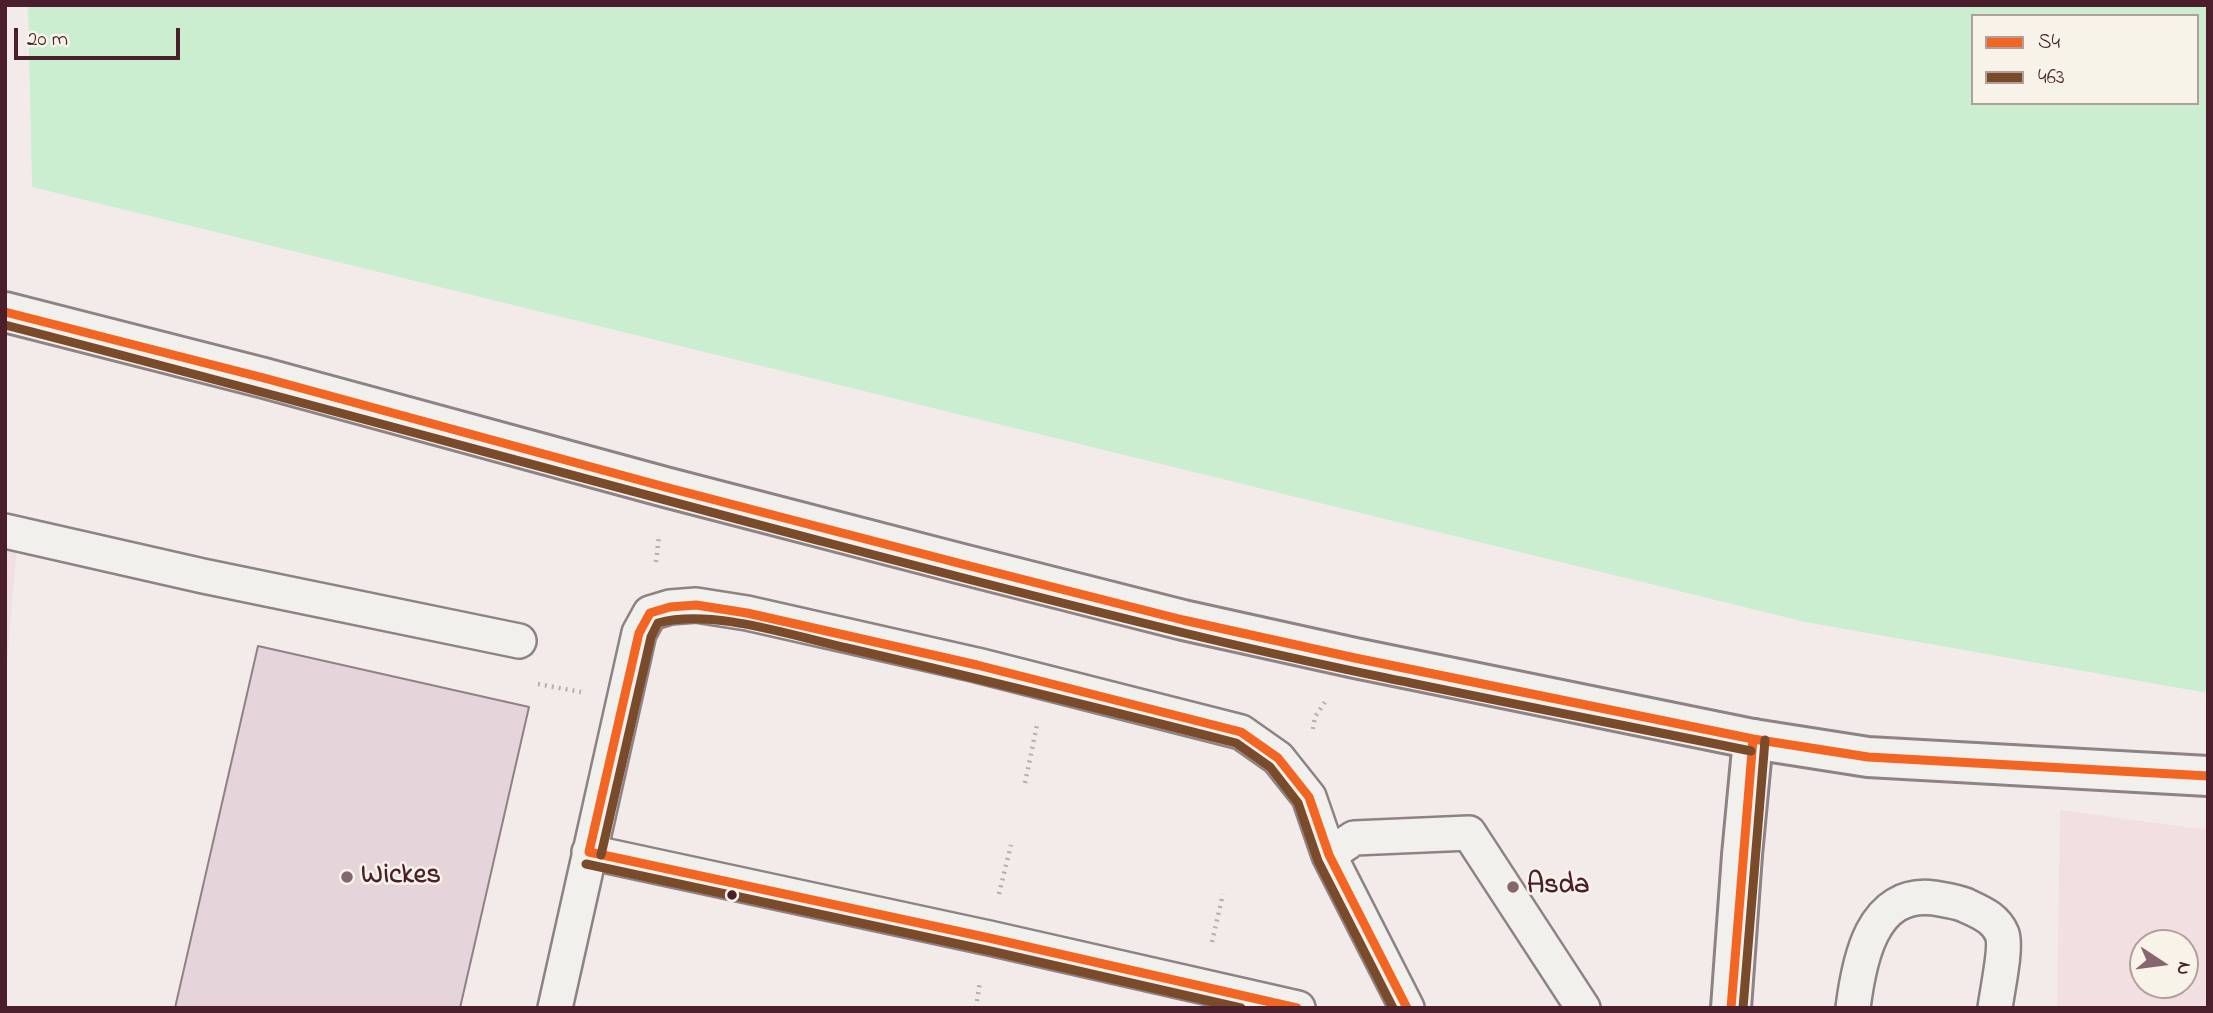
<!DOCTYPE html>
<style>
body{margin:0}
#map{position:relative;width:2213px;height:1013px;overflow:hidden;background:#f3ebe9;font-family:"Indie Flower",sans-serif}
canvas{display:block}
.frame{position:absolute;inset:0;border:7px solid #4a1f2b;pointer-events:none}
.legend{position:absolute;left:1971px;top:14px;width:228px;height:91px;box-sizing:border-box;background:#f7f3e8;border:2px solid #b29e9c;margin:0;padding:9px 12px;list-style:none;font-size:21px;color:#4a1f2b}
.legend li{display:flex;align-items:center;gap:14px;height:35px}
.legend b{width:35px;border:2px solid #b29e9c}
.north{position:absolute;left:2129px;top:929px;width:70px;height:70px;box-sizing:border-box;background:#f7f3e8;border:2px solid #b29e9c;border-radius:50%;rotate:103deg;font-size:19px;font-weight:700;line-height:28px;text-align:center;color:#4a1f2b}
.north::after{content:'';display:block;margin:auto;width:24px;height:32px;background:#85666e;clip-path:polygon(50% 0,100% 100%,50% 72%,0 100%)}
.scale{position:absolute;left:14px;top:28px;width:166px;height:32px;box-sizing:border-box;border:4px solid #4a1f2b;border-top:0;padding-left:9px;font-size:21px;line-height:24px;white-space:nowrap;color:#4a1f2b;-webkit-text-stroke:5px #f7f3e8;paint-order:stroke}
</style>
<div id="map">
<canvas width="2213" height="1013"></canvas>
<div class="frame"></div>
<ul class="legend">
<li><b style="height:9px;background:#f26522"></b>S4</li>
<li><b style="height:9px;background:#7a4b2a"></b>463</li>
</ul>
<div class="north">N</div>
<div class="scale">20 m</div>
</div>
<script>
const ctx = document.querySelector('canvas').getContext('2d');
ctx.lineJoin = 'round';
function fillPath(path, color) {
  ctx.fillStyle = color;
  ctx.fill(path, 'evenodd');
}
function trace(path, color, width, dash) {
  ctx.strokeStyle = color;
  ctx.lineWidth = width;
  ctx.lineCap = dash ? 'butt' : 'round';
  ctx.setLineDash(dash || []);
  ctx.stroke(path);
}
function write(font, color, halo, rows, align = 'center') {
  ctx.font = font + ' "Indie Flower",sans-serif';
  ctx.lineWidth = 5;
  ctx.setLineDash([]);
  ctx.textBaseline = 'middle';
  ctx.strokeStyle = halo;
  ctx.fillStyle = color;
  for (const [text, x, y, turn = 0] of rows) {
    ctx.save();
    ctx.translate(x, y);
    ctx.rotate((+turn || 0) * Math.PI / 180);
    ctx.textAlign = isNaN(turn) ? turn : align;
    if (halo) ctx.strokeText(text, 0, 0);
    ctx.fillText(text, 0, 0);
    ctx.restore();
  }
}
fillPath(new Path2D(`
 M5 542 17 545 5 687Z
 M2060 810 2208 830V1008H2057ZM2143 943H2185V985H2143Z`), '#f2dfe1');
fillPath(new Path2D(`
 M28 5H2208V693L1805 622 32 187ZM1973 16H2197V103H1973Z`), '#cceed0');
const building = new Path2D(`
 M258 646 529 707 460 1008H175Z`);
fillPath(building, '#e5d5da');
trace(building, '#8e8284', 2);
const service = new Path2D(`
 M5 531 203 576 519 641
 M589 852 989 938 1298 1008
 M1329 855 1354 838 1469 833 1583 1008
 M555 1008 639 633 650 613 670 607 696 605 747 613 977 665 1241 732 1278 758 1309 797 1329 855 1407 1008
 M1853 1008C1859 960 1872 890 1934 898 1945 900 1955 901 1965 905 1979 912 1995 917 2002 934 2007 947 1997 992 1995 1008`);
const minor = new Path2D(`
 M1731 1008 1742 855 1753 739`);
const secondary = new Path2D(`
 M5 312 264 378 665 487 958 563 1183 620 1355 658 1753 739 1868 757 2208 776`);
trace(service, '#8e8284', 38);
trace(minor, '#8e8284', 44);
trace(secondary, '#8e8284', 44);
trace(new Path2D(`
 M656 562 659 536
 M538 684 581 692
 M1313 729 1315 717 1325 702
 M1025 783 1037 725
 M999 894 1011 845
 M1212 942 1223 894
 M976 1008 980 981`), '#b6afae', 4.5, [2, 5]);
trace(service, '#f2f0ec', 33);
trace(minor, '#f2f0ec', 38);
trace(secondary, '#f2f0ec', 38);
trace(new Path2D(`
 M5 312 264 378 665 487 958 563 1183 620 1355 658 1753 739 1868 757 2208 776
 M589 852 639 633 650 613 670 607 696 605 747 613 977 665 1241 732 1278 758 1309 797 1329 855 1407 1008
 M589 852 989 938 1297 1008
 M1731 1008 1753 739`), '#f26522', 9);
trace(new Path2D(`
 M5 325C396 425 784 536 1176 631 1366 677 1559 712 1751 751
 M601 855 651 637 658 623C711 608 793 636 847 648 977 678 1106 710 1236 743L1270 767 1298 803 1318 861 1393 1008
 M586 864 986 950 1241 1008
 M1743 1008 1765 740`), '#7a4b2a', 9);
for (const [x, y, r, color] of [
 [347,877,7,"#85666e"],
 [1513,887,7,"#85666e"],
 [732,895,6,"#4a1f2b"]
]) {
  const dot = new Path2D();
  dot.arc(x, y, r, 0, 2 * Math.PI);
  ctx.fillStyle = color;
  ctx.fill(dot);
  trace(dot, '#f7f3e8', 2.5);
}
write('bold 28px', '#4a1f2b', '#f7f3e8', [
 ["Wickes",361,877],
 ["Asda",1527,887]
], 'left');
</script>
